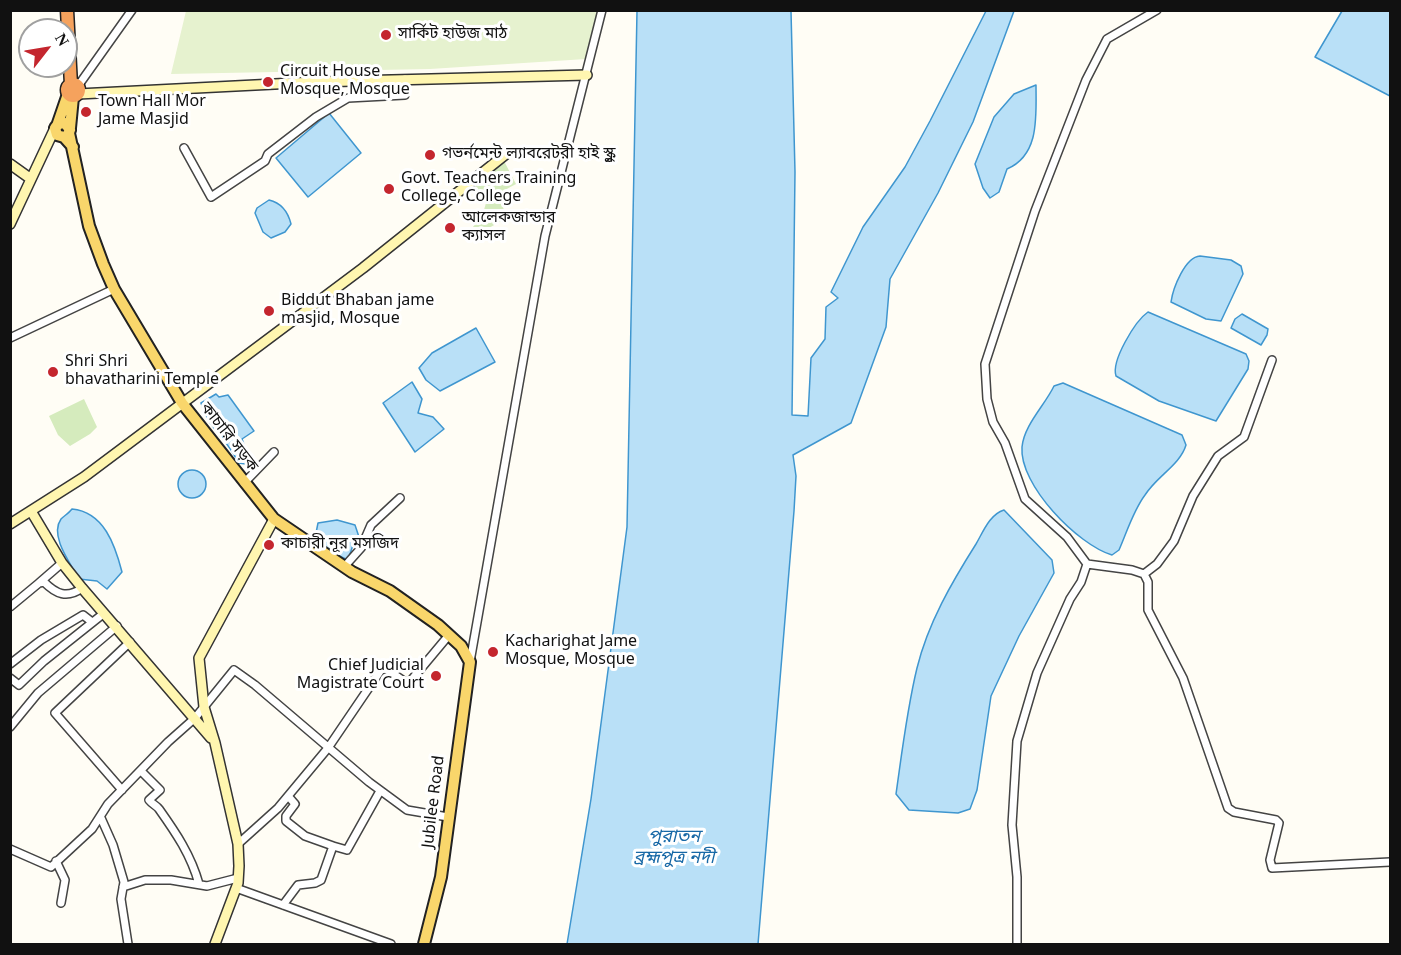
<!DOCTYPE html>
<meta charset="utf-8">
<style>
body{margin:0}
#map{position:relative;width:1401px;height:955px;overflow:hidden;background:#fffdf5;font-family:Georgia,serif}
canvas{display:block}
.frame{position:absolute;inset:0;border:12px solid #111;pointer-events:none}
.north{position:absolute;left:18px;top:18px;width:60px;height:60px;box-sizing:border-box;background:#fff;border:2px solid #a0a0a0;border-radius:50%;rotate:59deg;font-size:16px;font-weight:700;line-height:24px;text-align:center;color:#111}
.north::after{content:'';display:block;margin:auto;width:21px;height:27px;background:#c4262e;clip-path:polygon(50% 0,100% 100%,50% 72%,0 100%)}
</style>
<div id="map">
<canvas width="1401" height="955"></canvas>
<div class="frame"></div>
<div class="north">N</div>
</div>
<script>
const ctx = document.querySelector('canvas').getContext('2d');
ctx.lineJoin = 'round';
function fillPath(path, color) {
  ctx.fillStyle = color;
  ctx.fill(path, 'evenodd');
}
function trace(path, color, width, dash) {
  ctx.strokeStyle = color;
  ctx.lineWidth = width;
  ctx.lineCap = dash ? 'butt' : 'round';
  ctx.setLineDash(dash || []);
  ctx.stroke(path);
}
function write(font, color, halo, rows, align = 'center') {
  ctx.font = font + ' Georgia,"Noto Sans Bengali",serif';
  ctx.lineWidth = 6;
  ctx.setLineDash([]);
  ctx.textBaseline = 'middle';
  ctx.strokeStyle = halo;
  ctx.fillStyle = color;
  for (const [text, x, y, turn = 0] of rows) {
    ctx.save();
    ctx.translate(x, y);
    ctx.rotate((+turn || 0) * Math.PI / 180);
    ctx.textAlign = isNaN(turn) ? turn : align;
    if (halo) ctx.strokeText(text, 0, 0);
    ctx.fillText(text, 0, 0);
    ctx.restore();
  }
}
fillPath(new Path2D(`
 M504 161 516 184 501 192 505 219 487 229 472 232 471 229 482 217 486 203 473 186Z
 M84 399 97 427 90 434 70 446 58 435 49 416Z`), '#d5ebbd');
fillPath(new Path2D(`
 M186 11V10L598 11 586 59 430 69 171 74Z`), '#e6f2cf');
const water = new Path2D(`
 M637 11H791L795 172 792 415 808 416 811 358 825 339 826 307 838 298 831 292 863 227 905 167 930 121 986 11H1014L973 122 938 193 890 279 886 327 851 423 793 455 796 476 794 511 758 944H567L591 799 627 527Z
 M1342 11H1390V96L1315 57Z
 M1036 85C1036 116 1040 155 1007 169L999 192 990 198 983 188 975 164 994 117 1014 94Z
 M329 113 361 153 308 197 276 158Z
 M269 200C282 203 288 212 291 224L285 232 271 238 263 232 255 213 257 208Z
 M1200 256 1231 260 1241 266 1243 274 1221 321 1206 319 1171 302C1173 288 1185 257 1200 256Z
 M1148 312 1246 354 1249 361 1248 369 1216 421 1159 401 1116 376C1111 361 1135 321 1148 312Z
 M1242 314 1268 329 1267 335 1261 345 1231 328 1235 319Z
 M476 328 495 362 440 391 426 380 419 368 432 353Z
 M412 382 422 399 418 413 433 417 444 429 415 452 383 403Z
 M1063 383 1182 435 1186 445C1180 465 1157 476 1145 495 1133 511 1127 532 1119 550L1112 555C1078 545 1019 485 1022 447 1024 425 1045 405 1054 386Z
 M216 394 219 397 228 395 254 431 242 439 245 447 239 454 246 464 238 463C230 441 208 429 201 403Z
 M178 484a14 14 0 1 1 28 0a14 14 0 1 1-28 0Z
 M72 509C104 512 115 545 122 572L107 589 97 581 79 579C71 564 49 536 61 519 64 516 69 513 72 509Z
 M1004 510 1052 560 1054 573 1019 636 991 696 977 790 970 809 958 813 909 810 896 794C902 752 907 709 917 668 928 623 952 582 976 544 983 532 990 514 1004 510Z
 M337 520 355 525 359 537 353 545 348 560 324 549 315 538 318 523Z`);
fillPath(water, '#b9e0f7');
trace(water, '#3f96cf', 1.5);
const street = new Path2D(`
 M78 86 132 10
 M184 148 211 197 265 161 268 154 316 117 348 98 405 95V79
 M10 338 114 289
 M244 483 274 452
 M1087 564 1132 570 1144 574 1148 582V610L1183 678 1228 808 1234 812 1276 820 1279 823 1270 860 1272 868 1390 862
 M344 567 361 548 371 525 400 498
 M1144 574 1157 564 1174 541 1193 496 1218 456 1244 437 1272 360
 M39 583 62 563
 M10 607 39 583 44 582C56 594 67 599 82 588
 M470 662 545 236 602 10
 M10 664 41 640 83 615 92 622
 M10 678 19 685 44 661 103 614
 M10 727 38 693 117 626
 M141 771 160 790 149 800C153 805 156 805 159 809 176 833 191 855 199 884
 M122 790 55 713 130 642
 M101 818 113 845 124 882 121 899 128 944
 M238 844 278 808 328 748 383 667 408 684 449 635
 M333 846 347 850 380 791
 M10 849 51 867 92 829 108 804 168 742 195 718 234 670 255 685 369 782 407 810 448 817
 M56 861 65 880 61 903
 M123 887 145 880H171L207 886 238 878
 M236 888 391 944
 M283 905 298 885 315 883 321 880 333 846 305 836 286 821V816L295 804 288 796
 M1017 944V877L1012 825 1017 741 1037 673 1070 599 1081 582 1087 564 1067 537 1025 499 1005 443 993 422 987 399 985 364 1035 211 1086 80 1107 39 1157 10`);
const secondary = new Path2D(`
 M78 94 314 82 587 75
 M10 164 31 179
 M10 224 55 128
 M31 511 62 563 82 588 211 738
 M10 524 84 477 363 268 506 154
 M215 944 238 883 239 866 238 844 215 743 204 707 199 658 274 519`);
const primary = new Path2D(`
 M57 126 68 94
 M70 128 73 97
 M69 133 89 226 103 264 114 289 182 403 274 519 352 572 390 591 438 625 461 646 470 662 441 877 424 944
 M67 136 70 130 65 123 58 124 55 128 57 135 64 137 73 147`);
const highway = new Path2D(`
 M67 10 71 85
 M67 90a6 6 0 1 1 12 0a6 6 0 1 1-12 0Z`);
trace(street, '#444', 10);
trace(secondary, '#333', 12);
trace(primary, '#222', 14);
trace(highway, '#222', 15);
trace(street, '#fff', 7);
trace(secondary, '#fff6b0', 9);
trace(primary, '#f9d66b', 10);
trace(highway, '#f5a25d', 12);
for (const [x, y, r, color] of [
 [386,35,6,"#c4262e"],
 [268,82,6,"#c4262e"],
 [86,112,6,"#c4262e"],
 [430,155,6,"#c4262e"],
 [389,189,6,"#c4262e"],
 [450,228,6,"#c4262e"],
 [269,311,6,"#c4262e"],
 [53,372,6,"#c4262e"],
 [269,545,6,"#c4262e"],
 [493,652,6,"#c4262e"],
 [436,676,6,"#c4262e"]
]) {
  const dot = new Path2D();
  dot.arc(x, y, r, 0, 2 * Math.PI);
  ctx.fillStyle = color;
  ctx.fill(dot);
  trace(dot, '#fff', 2);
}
write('16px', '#111', '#fff', [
 ["সার্কিট হাউজ মাঠ",398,35],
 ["Circuit House",280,73],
 ["Mosque, Mosque",280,91],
 ["Town Hall Mor",98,103],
 ["Jame Masjid",98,121],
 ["গভর্নমেন্ট ল্যাবরেটরী হাই স্কুল",442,155],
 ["Govt. Teachers Training",401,180],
 ["College, College",401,198],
 ["আলেকজান্ডার",462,219],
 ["ক্যাসল",462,237],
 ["Biddut Bhaban jame",281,302],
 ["masjid, Mosque",281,320],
 ["Shri Shri",65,363],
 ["bhavatharini Temple",65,381],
 ["কাচারী নূর মসজিদ",281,545],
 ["Kacharighat Jame",505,643],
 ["Mosque, Mosque",505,661],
 ["Chief Judicial",424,667,"right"],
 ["Magistrate Court",424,685,"right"]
], 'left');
write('16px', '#111', '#fff', [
 ["কাচারি সড়ক",228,438,52],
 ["Jubilee Road",435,802,-83]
]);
write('italic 18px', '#1768a6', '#fff', [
 ["পুরাতন",674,839],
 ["ব্রহ্মপুত্র নদী",674,860]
]);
</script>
